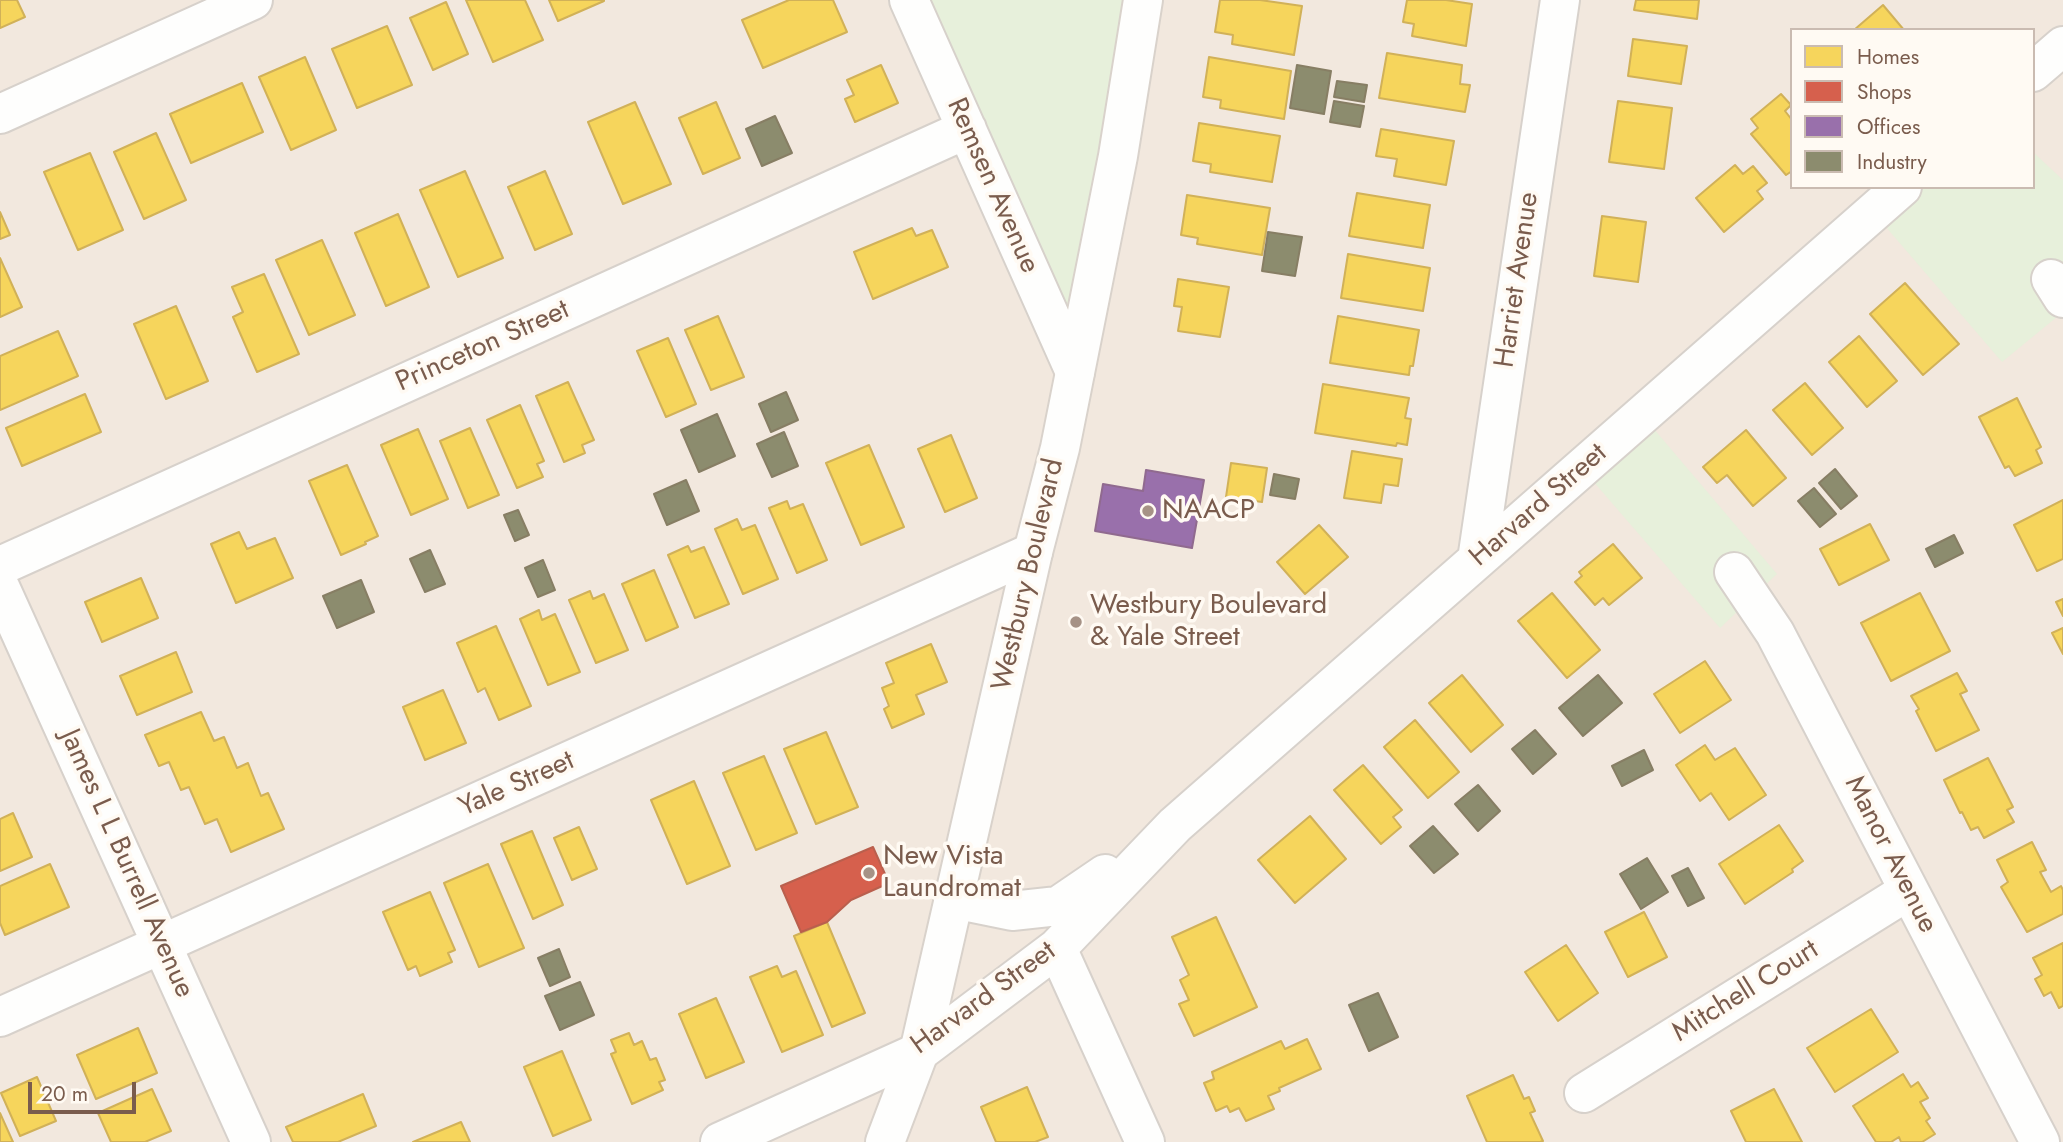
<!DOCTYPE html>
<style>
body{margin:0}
#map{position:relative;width:2063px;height:1142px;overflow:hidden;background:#f9f5f0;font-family:Jost,sans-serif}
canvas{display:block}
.legend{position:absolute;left:1790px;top:28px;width:245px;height:161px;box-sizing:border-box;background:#fffaf3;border:2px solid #cabbb1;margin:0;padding:9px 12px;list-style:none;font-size:21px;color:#7a5c4d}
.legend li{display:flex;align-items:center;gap:14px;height:35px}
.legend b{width:35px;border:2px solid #cabbb1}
.scale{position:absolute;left:28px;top:1082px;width:108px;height:32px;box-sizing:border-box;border:4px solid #7a5c4d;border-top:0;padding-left:9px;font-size:21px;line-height:24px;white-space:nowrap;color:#7a5c4d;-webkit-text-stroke:5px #fffaf3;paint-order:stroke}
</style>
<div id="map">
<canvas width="2063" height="1142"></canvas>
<ul class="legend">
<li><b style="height:19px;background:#f6d55c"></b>Homes</li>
<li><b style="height:19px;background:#d6604d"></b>Shops</li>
<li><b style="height:19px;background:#9970ab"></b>Offices</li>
<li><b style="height:19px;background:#8c8c6e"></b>Industry</li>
</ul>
<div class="scale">20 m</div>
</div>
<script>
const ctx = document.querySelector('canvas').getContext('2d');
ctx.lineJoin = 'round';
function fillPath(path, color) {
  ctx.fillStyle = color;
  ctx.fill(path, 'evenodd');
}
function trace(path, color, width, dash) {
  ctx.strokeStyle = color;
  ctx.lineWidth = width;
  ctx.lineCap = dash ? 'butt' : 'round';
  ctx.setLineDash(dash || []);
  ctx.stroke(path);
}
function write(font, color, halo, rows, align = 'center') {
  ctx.font = font + ' Jost,sans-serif';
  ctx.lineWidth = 7;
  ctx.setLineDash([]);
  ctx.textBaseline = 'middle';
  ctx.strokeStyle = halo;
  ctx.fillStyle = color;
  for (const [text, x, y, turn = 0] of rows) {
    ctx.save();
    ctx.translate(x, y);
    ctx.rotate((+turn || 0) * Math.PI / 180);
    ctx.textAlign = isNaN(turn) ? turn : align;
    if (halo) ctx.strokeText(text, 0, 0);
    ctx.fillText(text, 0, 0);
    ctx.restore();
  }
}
fillPath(new Path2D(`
 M0 0H2063V1142H0ZM1792 30H2033V187H1792Z`), '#f2e8de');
fillPath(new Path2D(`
 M909 0H1143L1075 372Z
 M2033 152 2063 180V312L2002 362 1879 219 1916 187H2033Z
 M1648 422 1777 574 1720 628 1586 473Z`), '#e7f0db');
const homes = new Path2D(`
 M0 0H17L25 17 0 28Z
 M466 0H525L543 40 493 62Z
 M549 0H604V1L558 21Z
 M789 0H833L847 32 763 68 742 20Z
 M1220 0H1260L1302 6 1294 55 1232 44 1233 35 1215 32Z
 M1407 0H1446L1472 4 1466 46 1412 36 1414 24 1403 22Z
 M1636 0H1699L1697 19 1634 10Z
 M446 2 468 54 433 70 410 18Z
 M1883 5 1904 30H1854Z
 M387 26 412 85 357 108 332 49Z
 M1633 39 1687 46 1681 84 1628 76Z
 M1387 53 1462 65 1460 84 1470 85 1465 112 1379 98Z
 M305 57 336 130 291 150 259 77Z
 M1209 57 1291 71 1284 119 1220 108 1221 100 1203 97Z
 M881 65 898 103 855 122 845 99 854 95 847 80Z
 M242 83 263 132 191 163 170 114Z
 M1781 94 1791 105 1785 111 1792 120V171L1786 175 1751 134 1758 128 1751 119Z
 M1618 101 1672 108 1664 169 1609 162Z
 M635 102 671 184 623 204 588 122Z
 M716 102 740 158 703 174 679 118Z
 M1199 123 1280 136 1272 182 1210 172 1211 164 1193 161Z
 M1381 129 1454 141 1446 185 1394 176 1397 159 1376 156Z
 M156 133 186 200 144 219 114 152Z
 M90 153 123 230 78 250 44 172Z
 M1735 165 1743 174 1753 166 1767 183 1757 191 1763 199 1724 232 1696 198Z
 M465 171 503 258 458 277 420 190Z
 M545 171 572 234 535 250 508 187Z
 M1357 193 1430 205 1423 248 1349 236Z
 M1187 195 1270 208 1262 255 1197 244 1198 238 1181 235Z
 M0 212 10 235 0 239Z
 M398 214 429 287 386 306 355 233Z
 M1602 216 1646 222 1638 282 1594 276Z
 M912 228 916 236 932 230 948 267 873 299 854 252Z
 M322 240 355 315 309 335 276 260Z
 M1348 254 1430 268 1423 311 1341 298Z
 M0 258 22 307 0 317Z
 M264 274 299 354 257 372 233 317 243 312 232 287Z
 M1178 279 1229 287 1220 337 1178 331 1182 307 1174 306Z
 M1905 283 1959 344 1923 375 1870 314Z
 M176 306 208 381 166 399 134 324Z
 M718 316 744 377 711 390 685 330Z
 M1338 316 1419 330 1413 366H1410L1409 375 1330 363Z
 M58 331 78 376 0 410V356Z
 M1859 336 1897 381 1867 407 1829 362Z
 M668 338 696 404 666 417 637 351Z
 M568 382 594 440 582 445 585 453 564 462 536 396Z
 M1805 383 1843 428 1812 455 1773 410Z
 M1323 384 1409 398 1405 418 1411 419 1407 445 1397 443 1396 446 1315 433Z
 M85 394 101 432 22 466 6 428Z
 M2017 398 2041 447 2036 450 2042 463 2015 476 2009 466 2005 468 1979 417Z
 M520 405 544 461 537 464 543 477 517 488 487 420Z
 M470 428 499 495 468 508 440 441Z
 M418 429 448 499 411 515 381 445Z
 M1746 430 1786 478 1753 506 1727 475 1717 483 1703 467Z
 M951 435 977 498 945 512 918 449Z
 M869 445 904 527 861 545 826 463Z
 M1352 451 1402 459 1398 486 1384 484 1381 503 1344 498Z
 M1231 463 1267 468 1262 502 1226 497Z
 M347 465 378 536 365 542 366 544 341 555 309 481Z
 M2063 500V559L2037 571 2014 525Z
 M787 501 790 509 803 504 827 560 797 573 769 508Z
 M737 519 742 530 755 525 778 579 743 594 715 529Z
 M1870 524 1889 560 1839 585 1820 549Z
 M1319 525 1348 557 1305 594 1277 562Z
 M239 532 247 549 275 538 293 578 236 603 211 544Z
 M1613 544 1642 578 1609 605 1603 598 1595 605 1575 582 1582 576 1579 572Z
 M688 546 691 552 704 547 729 604 695 618 668 555Z
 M654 570 678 627 646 641 622 584Z
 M141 578 158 618 102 642 85 602Z
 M590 591 593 599 604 594 628 650 596 663 569 600Z
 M1552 593 1600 650 1567 678 1518 621Z
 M1920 593 1950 651 1891 681 1861 623Z
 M2063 599V616L2056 602Z
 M539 610 542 620 555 614 580 672 548 685 520 619Z
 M496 626 531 706 499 720 485 688 478 692 457 643Z
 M2063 628V654L2052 633Z
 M931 644 947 682 916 695 924 714 892 728 884 709 889 706 882 688 894 683 886 663Z
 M176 652 192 692 137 715 120 676Z
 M1705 661 1731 700 1680 733 1654 694Z
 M1957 673 1967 691 1960 694 1979 730 1936 751 1916 711 1919 709 1911 696Z
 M1462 675 1503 725 1471 752 1429 703Z
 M443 690 466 743 425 760 403 707Z
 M201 712 214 741 224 737 237 768 248 763 261 796 268 793 284 829 231 852 217 819 205 824 189 787 181 790 169 762 159 766 145 735Z
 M1415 720 1459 772 1428 798 1384 747Z
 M826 732 858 807 816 824 784 749Z
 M1705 745 1715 760 1735 748 1766 795 1729 820 1711 793 1700 801 1676 765Z
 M764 756 797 833 756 850 723 773Z
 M1988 758 2013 807 2007 810 2014 822 1984 838 1978 827 1971 830 1962 812 1960 813 1944 780Z
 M1363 765 1402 810 1393 817 1401 827 1381 844 1334 790Z
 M694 781 730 866 687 884 651 800Z
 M13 813 32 857 0 871V819Z
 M1310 816 1346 859 1295 903 1258 860Z
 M1779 825 1803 861 1792 869 1793 872 1745 904 1719 864Z
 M579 827 597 869 572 880 554 838Z
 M532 831 563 905 533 919 501 844Z
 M2032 842 2046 870 2040 872 2051 892 2061 886 2063 890V914L2027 932 2001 887 2008 882 1997 860Z
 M50 864 69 907 5 935 0 923V886Z
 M488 864 524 948 479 967 444 883Z
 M430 892 455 950 448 953 452 962 420 976 416 966 408 970 383 912Z
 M1644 912 1667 957 1628 977 1605 932Z
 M1216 917 1257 1007 1194 1036 1179 1004 1189 1000 1180 980 1189 975 1172 937Z
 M827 922 865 1013 832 1027 794 936Z
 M2063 943V1006L2059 1008 2051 992 2044 996 2035 979 2042 975 2033 958Z
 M1566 945 1598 993 1558 1021 1525 972Z
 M777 966 782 977 796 971 823 1035 782 1052 750 977Z
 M716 998 744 1062 706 1078 679 1014Z
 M1871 1009 1898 1052 1835 1092 1807 1048Z
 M138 1028 157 1073 96 1099 77 1055Z
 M629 1033 634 1045 642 1041 650 1060 656 1058 665 1080 659 1082 663 1090 632 1104 611 1054 616 1052 611 1040Z
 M1307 1039 1321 1069 1279 1088 1280 1091 1268 1096 1274 1109 1246 1121 1239 1108 1230 1112 1227 1106 1216 1111 1204 1083 1214 1079 1212 1072 1281 1041 1285 1049Z
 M562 1051 591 1120 553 1136 524 1067Z
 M1903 1074 1911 1087 1918 1082 1928 1098 1920 1102 1930 1118 1926 1121 1935 1134 1922 1142H1901L1899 1137 1891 1142H1876L1853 1106Z
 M1513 1075 1524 1099 1529 1097 1535 1111 1530 1113 1543 1141 1540 1142H1487L1467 1096Z
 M37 1077 56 1121 20 1136 1 1093Z
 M1027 1087 1048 1137 1035 1142H996L981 1107Z
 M152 1089 171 1131 145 1142H111L98 1113Z
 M1774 1089 1802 1142H1746L1731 1111Z
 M363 1094 376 1126 338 1142H293L286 1127Z
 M0 1113 13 1142H0Z
 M461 1122 470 1142H413Z`);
fillPath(homes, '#f6d55c');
trace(homes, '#d1b158', 2);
const shops = new Path2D(`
 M873 847 889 883 851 900 827 922 801 932 781 886Z`);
fillPath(shops, '#d6604d');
trace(shops, '#ba5f4d', 2);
const offices = new Path2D(`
 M1146 470 1204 480 1192 548 1095 531 1103 484 1143 491Z`);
fillPath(offices, '#9970ab');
trace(offices, '#906a8f', 2);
const industry = new Path2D(`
 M1297 65 1331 71 1324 114 1290 108Z
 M1337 81 1367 85 1364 102 1334 97Z
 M1334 101 1364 106 1360 127 1330 122Z
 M775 116 792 153 762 166 746 129Z
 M1268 232 1302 237 1295 276 1262 271Z
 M786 392 798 420 771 432 759 404Z
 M717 414 735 456 699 472 681 430Z
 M784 432 798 466 772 477 757 444Z
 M1835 469 1857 496 1841 509 1819 483Z
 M1274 474 1299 479 1295 499 1270 495Z
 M686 480 699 511 667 525 654 494Z
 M1814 488 1836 514 1820 527 1798 501Z
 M518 510 529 535 515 541 504 515Z
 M1954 535 1963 553 1935 567 1926 549Z
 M430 550 445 584 425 592 410 559Z
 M543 560 555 590 538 597 525 568Z
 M361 580 374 612 337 628 323 596Z
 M1598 675 1622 703 1583 736 1559 708Z
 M1535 730 1556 754 1533 774 1512 749Z
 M1644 750 1653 770 1622 786 1612 766Z
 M1478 785 1500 811 1478 831 1455 804Z
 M1433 826 1458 854 1434 873 1410 846Z
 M1647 858 1668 892 1641 909 1620 874Z
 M1688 868 1704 898 1688 906 1672 876Z
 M559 949 570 977 550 986 538 958Z
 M580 982 594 1015 560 1030 545 996Z
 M1378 993 1398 1037 1369 1051 1349 1005Z`);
fillPath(industry, '#8c8c6e');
trace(industry, '#877e64', 2);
const street = new Path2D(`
 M909 0 1075 372
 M2033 72 2063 46
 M0 114 253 0
 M2051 279 2063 298
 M1477 560 1560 0
 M0 566 967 129
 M1734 572 1775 633 2040 1142
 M0 587 251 1142
 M953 899 1012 911 1058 906 1105 874
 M1057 948 1145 1142
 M0 1017 1033 552
 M1584 1093 1908 891
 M720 1142 919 1052 1057 948 1175 825 1902 187`);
const secondary = new Path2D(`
 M885 1142 919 1052 1033 552 1060 448 1118 156 1143 0`);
trace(street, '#d7d1cb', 42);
trace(secondary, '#d9d2cb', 42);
trace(street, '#fefefd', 38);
trace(secondary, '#fefefd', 38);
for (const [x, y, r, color] of [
 [1148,511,7,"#a69286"],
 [1076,622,7,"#a69286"],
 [869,873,7,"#a69286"]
]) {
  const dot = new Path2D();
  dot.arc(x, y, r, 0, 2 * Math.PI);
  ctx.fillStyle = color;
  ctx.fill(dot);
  trace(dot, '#fffaf3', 2.5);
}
write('28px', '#7a5c4d', '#fffaf3', [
 ["Remsen Avenue",992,186,66],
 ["Harriet Avenue",1518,280,-82],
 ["Princeton Street",483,347,-24],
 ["Harvard Street",1539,506,-41],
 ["Westbury Boulevard",1029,575,-77],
 ["Yale Street",517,785,-24],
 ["Manor Avenue",1890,855,63],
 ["James L L Burrell Avenue",126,864,66],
 ["Mitchell Court",1746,992,-32],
 ["Harvard Street",984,999,-36]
]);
write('28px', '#7a5c4d', '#fffaf3', [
 ["NAACP",1162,511],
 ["Westbury Boulevard",1090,606],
 ["& Yale Street",1090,638],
 ["New Vista",883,857],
 ["Laundromat",883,889]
], 'left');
</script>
